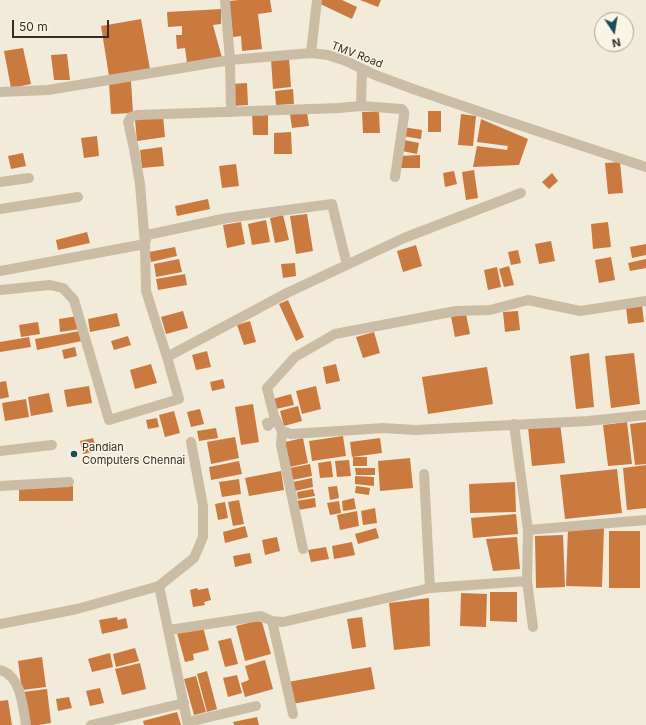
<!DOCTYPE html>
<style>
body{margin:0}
#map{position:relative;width:646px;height:725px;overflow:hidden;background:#f2ebd9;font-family:Inter,sans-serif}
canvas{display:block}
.north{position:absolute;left:594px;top:12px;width:40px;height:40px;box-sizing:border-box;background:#faf4e5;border:1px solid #aca599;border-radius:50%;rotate:168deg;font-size:11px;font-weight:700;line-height:16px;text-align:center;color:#362e26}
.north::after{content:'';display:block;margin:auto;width:14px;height:18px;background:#1b4a59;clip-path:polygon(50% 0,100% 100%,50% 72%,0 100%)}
.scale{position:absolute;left:12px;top:20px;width:97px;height:18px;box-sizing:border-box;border:2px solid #362e26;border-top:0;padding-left:5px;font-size:12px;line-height:14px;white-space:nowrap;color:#362e26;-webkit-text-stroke:3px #faf4e5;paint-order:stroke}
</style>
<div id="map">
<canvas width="646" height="725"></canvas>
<div class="north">N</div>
<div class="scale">50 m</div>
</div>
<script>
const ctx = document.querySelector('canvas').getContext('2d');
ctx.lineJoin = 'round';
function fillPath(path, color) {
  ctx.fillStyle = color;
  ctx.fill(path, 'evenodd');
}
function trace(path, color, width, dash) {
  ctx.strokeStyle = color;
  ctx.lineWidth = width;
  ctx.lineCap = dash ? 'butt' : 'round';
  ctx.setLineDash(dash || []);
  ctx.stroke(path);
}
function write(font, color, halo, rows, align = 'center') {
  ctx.font = font + ' Inter,sans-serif';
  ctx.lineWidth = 3;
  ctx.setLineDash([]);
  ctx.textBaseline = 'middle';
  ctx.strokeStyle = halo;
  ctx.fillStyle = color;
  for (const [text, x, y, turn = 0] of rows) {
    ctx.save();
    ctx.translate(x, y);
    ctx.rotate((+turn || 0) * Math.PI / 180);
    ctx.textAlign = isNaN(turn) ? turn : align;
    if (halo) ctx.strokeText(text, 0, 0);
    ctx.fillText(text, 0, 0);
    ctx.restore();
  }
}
fillPath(new Path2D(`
 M239 0H270L272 12 258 14 262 49 242 51 241 36 233 37 229 1Z
 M320 0H342L357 7 352 19 318 3Z
 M360 0H381L378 7Z
 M221 9V24L213 25 222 58 187 63 185 48 177 49 176 35H182V26L168 27 167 12Z
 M141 19 150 69 109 76 101 26Z
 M23 48 31 84 11 88 4 51Z
 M67 54 70 80H54L51 55Z
 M289 58 291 87 273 89 271 59Z
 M131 81 133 113 111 114 109 83Z
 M247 83 248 105 233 106 231 84Z
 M293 89 294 104 276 105 275 91Z
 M252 111H268V135H253Z
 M428 111H441V132H428Z
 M307 112 309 126 292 128 290 114Z
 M362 112H379L380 133H363Z
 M461 114 476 116 473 146 458 145Z
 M163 116 165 137 137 141 135 120Z
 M481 119 528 139 519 165 473 167 477 146 507 150 508 146 477 142Z
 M403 127 422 130 421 139 402 136Z
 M291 132 292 154H274V133Z
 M97 136 99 156 84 158 81 138Z
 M404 140 419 143 417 154 402 151Z
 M162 147 164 166 142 168 140 150Z
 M23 153 26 166 11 169 8 156Z
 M420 155V168H400V156Z
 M620 162 623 193 608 194 605 163Z
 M236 164 239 186 222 188 219 166Z
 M474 170 478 198 466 200 462 172Z
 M454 171 457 184 445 187 443 173Z
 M552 173 558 181 549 189 542 182Z
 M208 199 210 209 177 216 175 206Z
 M307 214 313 251 296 254 290 216Z
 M283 215 289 240 275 243 270 218Z
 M266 220 270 242 252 245 248 224Z
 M241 222 245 244 227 248 223 225Z
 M608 222 611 247 593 249 591 224Z
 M87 232 90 243 58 250 56 240Z
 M551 241 555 261 539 264 535 244Z
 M646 244V255L632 258 630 247Z
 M416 245 422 266 403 272 397 251Z
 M175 247 177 256 151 262 149 252Z
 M518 250 521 263 511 265 508 252Z
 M611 257 615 280 599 283 595 260Z
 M179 259 182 272 156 277 154 264Z
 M646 259V268L630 271 628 263Z
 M295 263 296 276 283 278 281 264Z
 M509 266 514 285 504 287 499 269Z
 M497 267 501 287 488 290 484 270Z
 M185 274 187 285 158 290 156 279Z
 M288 300 304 337 296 341 279 304Z
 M642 305 644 322 628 324 626 307Z
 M183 311 188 328 166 334 161 317Z
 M518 311 520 330 505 332 503 312Z
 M117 313 120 326 90 332 88 319Z
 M466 314 470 334 455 337 451 317Z
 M78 316 80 329 60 332 59 319Z
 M250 321 256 342 244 345 237 325Z
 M38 322 40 334 21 337 19 325Z
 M80 331 82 341 37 350 35 339Z
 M374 332 380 353 363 358 356 337Z
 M128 336 131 345 114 350 111 341Z
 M29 337 31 347 0 352V342Z
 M75 347 77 356 64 359 62 350Z
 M207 351 211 367 196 370 192 355Z
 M589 353 594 407 576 409 570 356Z
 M634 353 640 404 611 408 605 356Z
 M151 364 157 383 135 389 130 370Z
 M336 364 340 381 326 384 323 367Z
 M487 367 493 404 428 414 422 377Z
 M223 379 225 388 212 391 210 382Z
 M6 381 9 397 0 399V382Z
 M89 386 92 403 67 407 64 390Z
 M316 386 321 409 302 414 296 391Z
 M49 393 53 412 31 416 28 397Z
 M291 394 294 405 276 409 273 399Z
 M26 399 29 417 5 421 2 403Z
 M253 404 259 442 241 445 235 407Z
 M298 406 302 421 284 426 280 411Z
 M200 409 204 424 191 427 187 412Z
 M174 411 180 433 165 437 159 415Z
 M157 418 159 427 148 429 146 420Z
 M627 422 632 464 608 466 603 425Z
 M646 422V464L635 465 630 424Z
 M560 423 565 463 532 466 528 427Z
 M216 428 218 438 199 441 197 431Z
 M343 436 346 456 312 461 309 441Z
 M235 437 239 458 211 464 207 442Z
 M93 438 97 451 83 454 80 441Z
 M303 438 308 463 290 467 285 442Z
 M380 438 382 453 352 457 350 442Z
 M353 457H367V466H353Z
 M410 458 413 488 380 491 378 461Z
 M349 460 351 476 337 477 335 461Z
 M239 461 242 474 211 480 209 467Z
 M331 461 333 477 320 478 318 463Z
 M310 464 312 476 292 480 290 468Z
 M646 465V508L627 510 623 468Z
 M355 468H375V475H356Z
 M617 469 622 513 565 519 560 475Z
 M281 471 284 490 249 496 245 478Z
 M355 476 374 477V486L355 484Z
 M312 478 313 487 295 491 293 482Z
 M239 479 241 494 222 497 219 482Z
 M515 482 516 512 470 513 469 484Z
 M19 486H73V501H19Z
 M337 486 339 498 330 500 328 487Z
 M356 486 370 488 369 495 355 493Z
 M313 489 315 496 298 499 297 492Z
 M315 498 316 507 298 510 296 501Z
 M354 498 356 509 343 511 342 501Z
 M239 500 244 524 233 526 228 502Z
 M339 501 341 513 330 515 327 503Z
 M225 502 228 518 218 520 215 504Z
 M375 508 377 523 363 525 361 511Z
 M357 511 359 526 340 530 337 515Z
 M516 514 518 534 473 538 471 518Z
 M245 526 248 537 225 543 223 532Z
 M568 527 604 528 602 587 566 586Z
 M376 528 379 538 358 544 355 534Z
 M609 531H640V588H609Z
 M563 535 565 587 536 588 535 536Z
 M277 537 280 551 265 555 262 540Z
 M517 537 520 569 493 571 486 539Z
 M352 542 355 555 334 559 332 546Z
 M326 547 329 559 311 562 308 550Z
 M250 553 252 563 235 567 233 556Z
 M197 588 198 590 208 588 211 600 204 602 205 605 193 607 190 590Z
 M490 592H517V622L490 621Z
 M461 593 487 594 486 627 460 626Z
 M429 598 430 646 394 650 389 603Z
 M117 617 118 620 126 618 128 628 102 634 99 620Z
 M362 617 366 647 352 649 347 619Z
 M256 621 262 622 271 654 245 661 236 626Z
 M203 627 209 650 193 654 194 660 185 662 177 633Z
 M231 638 238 664 225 667 218 641Z
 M135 648 139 661 116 667 113 654Z
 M110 653 113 667 92 672 88 659Z
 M42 657 46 687 22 690 18 661Z
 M265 660 273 689 245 697 241 683 249 680 245 666Z
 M140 663 146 689 122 695 115 669Z
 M371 667 375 689 292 704 288 682Z
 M207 671 217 709 207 712 197 674Z
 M237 675 242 693 228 697 223 678Z
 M196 676 206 712 194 715 184 679Z
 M100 688 104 703 90 706 86 691Z
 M47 689 51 723 38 725H27L23 692Z
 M69 697 72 708 58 711 56 699Z
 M8 700 12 725H0V701Z
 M177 712 181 725H144L143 721Z
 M257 717 259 725H234L233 722Z`), '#ca793f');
trace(new Path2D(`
 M225 0 230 60 231 112
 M311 53 317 0
 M0 92 48 90 230 60 311 53 328 55 346 61 375 75 416 90 507 121 646 167
 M361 106 362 69
 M0 182 29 178
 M0 209 78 197
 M0 271 145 244 147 235 227 218 332 204 347 265
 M0 290 50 285 63 288 74 300 109 420 179 399 167 357 146 291 145 244 140 184 134 149 128 122 131 117 137 115 339 108 361 106 402 109 404 112V116L395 177
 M646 301 580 311 528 300 490 310 456 311 335 334 295 357 267 388 274 416 282 431 291 434 354 430 383 428 415 430 588 421 646 415
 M167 357 287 293 404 238 521 193
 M268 426 267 423 276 422
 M282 431 281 445 303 549
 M0 451 52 445
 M424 474 430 588
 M0 486 69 482
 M528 530 646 520
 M527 581 533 627
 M159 586 188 725
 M272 621 293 714
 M0 624 77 609 159 586 194 558 203 537V506L191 442
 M169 630 261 616 272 621 283 622 430 588 527 581 528 530 514 424
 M0 670C21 675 23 707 26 725
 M188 722 256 706
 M91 725 184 703`), '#cbbda5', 10);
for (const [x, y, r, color] of [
 [74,454,4,"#1b4a59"]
]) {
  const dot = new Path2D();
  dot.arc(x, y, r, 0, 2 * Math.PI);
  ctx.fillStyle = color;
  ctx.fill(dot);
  trace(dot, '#faf4e5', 1.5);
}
write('11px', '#362e26', '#faf4e5', [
 ["TMV Road",357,55,21]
]);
write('11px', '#362e26', '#faf4e5', [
 ["Pandian",82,448],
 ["Computers Chennai",82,461]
], 'left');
</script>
